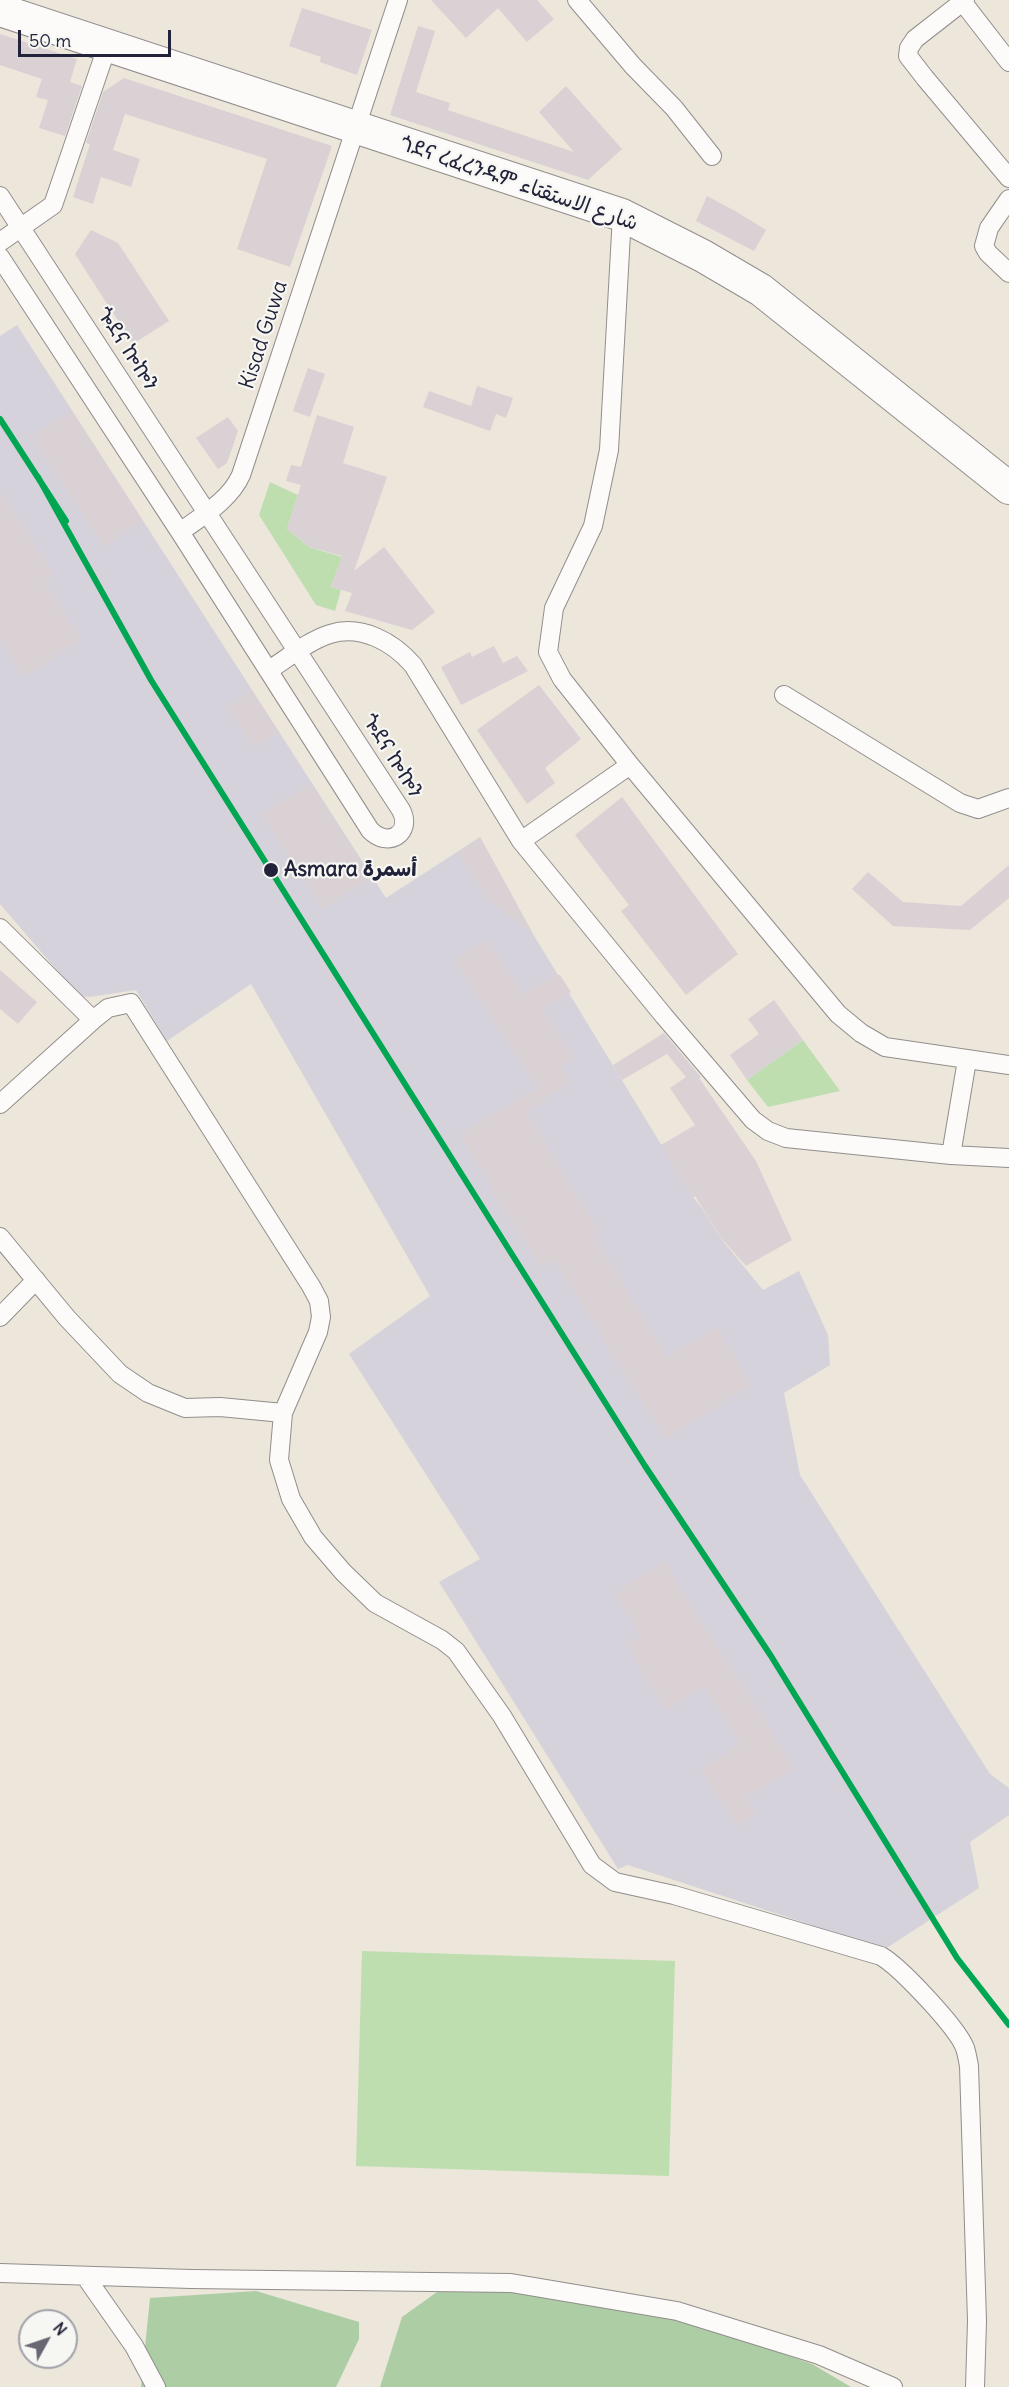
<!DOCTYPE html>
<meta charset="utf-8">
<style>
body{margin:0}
#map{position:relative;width:1009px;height:2387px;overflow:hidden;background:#ece6db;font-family:Delius,sans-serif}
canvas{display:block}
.north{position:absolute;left:18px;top:2309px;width:60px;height:60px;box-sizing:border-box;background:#f6f6f2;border:2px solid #a1a1a9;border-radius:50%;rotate:50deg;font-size:16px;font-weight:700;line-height:24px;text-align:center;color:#22223b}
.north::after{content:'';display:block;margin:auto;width:21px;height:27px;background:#696773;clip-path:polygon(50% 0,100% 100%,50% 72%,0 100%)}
.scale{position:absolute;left:18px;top:30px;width:153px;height:27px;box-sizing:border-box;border:3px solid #22223b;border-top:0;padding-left:8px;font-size:18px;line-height:21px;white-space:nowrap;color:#22223b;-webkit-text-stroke:4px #f6f6f2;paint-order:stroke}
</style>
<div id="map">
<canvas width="1009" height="2387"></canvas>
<div class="north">N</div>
<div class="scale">50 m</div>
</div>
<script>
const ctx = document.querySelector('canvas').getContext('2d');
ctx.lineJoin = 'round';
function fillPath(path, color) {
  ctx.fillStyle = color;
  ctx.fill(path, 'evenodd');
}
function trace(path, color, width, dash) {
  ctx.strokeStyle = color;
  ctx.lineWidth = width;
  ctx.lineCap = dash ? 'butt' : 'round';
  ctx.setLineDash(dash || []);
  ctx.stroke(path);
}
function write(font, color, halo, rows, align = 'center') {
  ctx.font = font + ' Delius,"Playpen Sans Arabic","Noto Sans Ethiopic",sans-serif';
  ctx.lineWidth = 4.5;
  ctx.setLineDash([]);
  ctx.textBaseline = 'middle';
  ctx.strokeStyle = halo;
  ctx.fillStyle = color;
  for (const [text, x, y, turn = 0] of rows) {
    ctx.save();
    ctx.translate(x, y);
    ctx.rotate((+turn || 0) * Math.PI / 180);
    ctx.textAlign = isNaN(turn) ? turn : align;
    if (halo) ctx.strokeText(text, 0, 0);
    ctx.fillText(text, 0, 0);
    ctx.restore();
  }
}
fillPath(new Path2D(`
 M17 325 386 898 480 837 533 934 693 1197 702 1208 723 1241 763 1290 799 1271 828 1335 830 1365 784 1393 800 1475 990 1774 1009 1788V1815L970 1842 979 1888 885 1949 628 1865 618 1869 439 1582 480 1559 349 1354 430 1296 251 984 167 1041 136 990 90 997 79 996 0 904V336Z`), '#d5d2db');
fillPath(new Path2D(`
 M270 482 298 495 287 529 309 547 342 557 331 587 341 590 335 611 316 605 259 515Z
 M803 1040 840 1091 768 1107 747 1080Z
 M362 1951 675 1961 669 2176 356 2166Z`), '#bedeb0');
fillPath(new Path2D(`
 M492 2285 664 2312 812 2364 851 2387H380L402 2317 437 2292Z
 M256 2291 359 2322V2339L336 2387H141L150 2298Z`), '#adcda5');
fillPath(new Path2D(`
 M431 0H537L554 19 527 42 498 8 466 38Z
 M302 8 372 30 357 75 320 62 321 57 289 46Z
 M418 26 435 31 416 92 450 103 448 110 574 152 539 112 566 86 622 149 588 180 390 115Z
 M0 34 77 59 70 82 82 86 65 136 39 128 48 100 36 97 42 79 0 65Z
 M124 78 332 146 290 267 237 249 267 159 125 114 113 150 140 159 131 187 101 177 93 204 73 197 90 144 86 143 103 92Z
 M707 196 737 212 766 230 754 251 696 221Z
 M91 230 118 243 169 321 133 344 75 254Z
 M308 368 325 374 310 417 293 411Z
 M477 386 513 398 506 418 496 414 490 431 423 407 429 391 471 406Z
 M72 411 143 521 103 547 32 436Z
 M317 415 354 427 343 463 387 477 354 571 384 547 435 612 412 630 345 611 352 593 331 587 342 556 309 547 287 529 301 485 286 481 291 465 301 467Z
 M228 417 238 431 227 463 218 469 196 438Z
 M0 492 54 576 44 583 81 640 23 677 0 641Z
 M494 646 503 663 517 656 528 671 461 705 441 667 470 652 472 657Z
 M539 685 581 739 545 768 555 783 527 804 477 730Z
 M252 691 279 732 254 748 227 707Z
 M311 783 372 878 322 909 261 814Z
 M622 797 738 954 686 995 621 911 629 905 575 835Z
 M480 837 533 934 488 900 457 853Z
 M1009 865V898L970 930 893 926 852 889 868 872 903 902 961 906Z
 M487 939 523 994 554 975H560L571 992 542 1010 573 1058 561 1066 572 1082 526 1112 600 1233 593 1237 668 1357 716 1327 752 1385 665 1438 554 1260 541 1268 459 1135 537 1088 454 961Z
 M0 970 37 1002 18 1024 0 1009Z
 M774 1000 803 1040 747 1080 730 1055 759 1034 748 1019Z
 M664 1033 701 1077 699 1078 756 1161 792 1240 746 1266 722 1239 695 1196 693 1198 661 1145 695 1125 670 1088 686 1077 667 1054 622 1080 613 1065Z
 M664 1562 794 1768 746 1798 756 1814 736 1826 700 1769 740 1744 704 1686 667 1710 626 1645 641 1636 614 1594Z`), '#dad1d4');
const street = new Path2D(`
 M577 0 633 66 674 108 712 156
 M961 0 1009 62
 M965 0 915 39 909 48 908 56 925 78 1009 178
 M0 196 401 810C413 833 388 849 370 830L180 532 0 257
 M1009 199 989 228 984 246 988 253 1009 273
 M622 215 609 450 593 526 554 608 548 652 562 679 630 765 838 1014 861 1033 885 1047 1009 1065
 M0 242 53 205 108 44
 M180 532C202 516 230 500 241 475L398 0
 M269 670C288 658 308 641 330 634 361 624 393 642 413 665L521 841 664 1016 753 1120 768 1131 786 1138 951 1155 1009 1158
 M784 695 960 803 978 809 1009 798
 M521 841 630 765
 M0 928 93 1020 0 1104
 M93 1020 108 1008 131 1003 311 1286 319 1301 321 1317 318 1332 283 1413 279 1460 291 1499 313 1537 343 1572 375 1603 442 1640 456 1651 502 1716 592 1865 615 1882 674 1895 881 1956C900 1967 957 2027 965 2048 967 2054 968 2061 969 2066L977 2321 975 2387
 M951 1155 967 1060
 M0 1237 67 1318 120 1374 148 1393 185 1408 220 1407 283 1413
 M0 1317 36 1280
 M0 2273 191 2279 511 2283 677 2311 819 2355 893 2387
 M85 2276 134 2346 156 2387`);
const highway = new Path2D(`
 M0 10 622 215 703 256 761 290 1009 488`);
trace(street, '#918e8c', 20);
trace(highway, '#918e8c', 34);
trace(street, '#fcfbfa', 18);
trace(highway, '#fcfbfa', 32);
trace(new Path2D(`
 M0 419 66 521
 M38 477 151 680 645 1466 771 1656 957 1958 1009 2025`), '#00a651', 6);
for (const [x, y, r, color] of [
 [271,870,8,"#22223b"]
]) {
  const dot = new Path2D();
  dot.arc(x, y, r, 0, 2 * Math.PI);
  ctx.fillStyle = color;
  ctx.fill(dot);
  trace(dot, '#f6f6f2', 2);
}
write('21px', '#22223b', '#f6f6f2', [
 ["ጎደና ረፈረንዱም شارع الاستقتاء",519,184,19],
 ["Kisad Guwa",264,335,-72],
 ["ጐደና ኰኰን",127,349,57],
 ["ጐደና ኰኰን",392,756,58]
]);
write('bold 21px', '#22223b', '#f6f6f2', [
 ["Asmara أسمرة",284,870]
], 'left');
</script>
